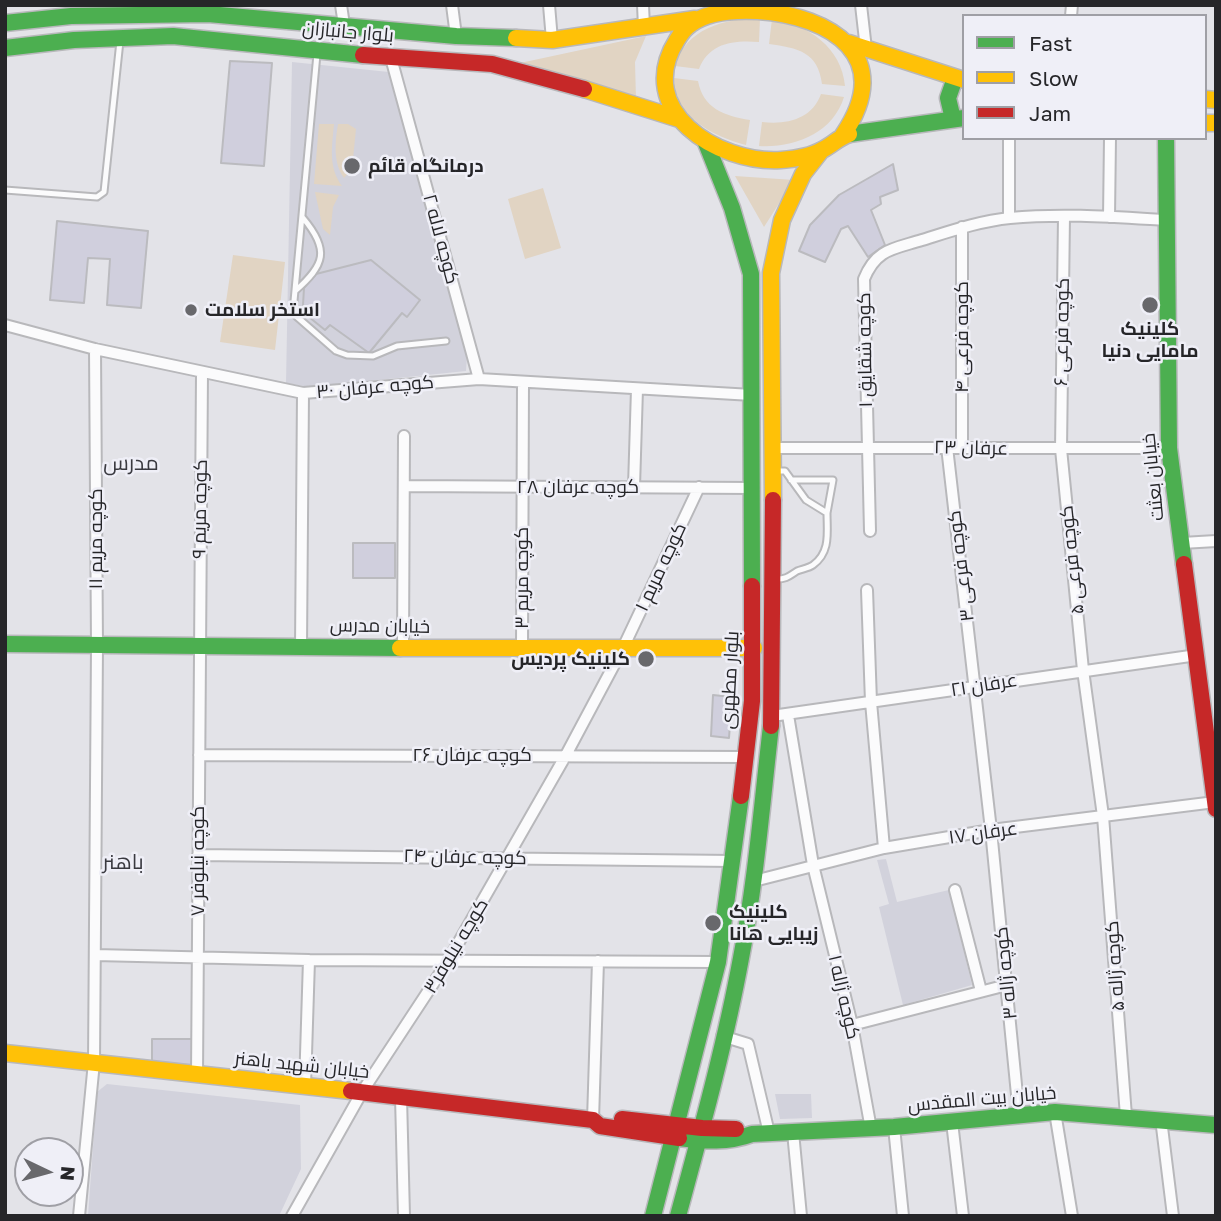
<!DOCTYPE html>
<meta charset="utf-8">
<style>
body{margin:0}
#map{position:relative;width:1221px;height:1221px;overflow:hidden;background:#e3e3e8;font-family:"Golos Text",sans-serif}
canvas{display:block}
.frame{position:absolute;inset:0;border:7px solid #262629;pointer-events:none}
.legend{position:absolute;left:962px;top:14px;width:245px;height:126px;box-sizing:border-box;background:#efeff7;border:2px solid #9f9fa5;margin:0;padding:9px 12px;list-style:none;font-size:21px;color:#262629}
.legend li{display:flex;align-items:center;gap:14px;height:35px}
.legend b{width:35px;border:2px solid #9f9fa5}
.north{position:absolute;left:14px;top:1137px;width:70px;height:70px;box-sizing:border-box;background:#efeff7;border:2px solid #9f9fa5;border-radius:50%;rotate:95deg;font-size:19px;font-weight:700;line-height:28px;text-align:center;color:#262629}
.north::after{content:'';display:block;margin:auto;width:24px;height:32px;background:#68686c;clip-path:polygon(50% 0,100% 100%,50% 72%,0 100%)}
</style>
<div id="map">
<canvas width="1221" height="1221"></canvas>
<div class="frame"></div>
<ul class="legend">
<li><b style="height:9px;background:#4caf50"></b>Fast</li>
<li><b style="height:9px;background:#ffc107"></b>Slow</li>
<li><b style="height:9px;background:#c62828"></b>Jam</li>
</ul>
<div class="north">N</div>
</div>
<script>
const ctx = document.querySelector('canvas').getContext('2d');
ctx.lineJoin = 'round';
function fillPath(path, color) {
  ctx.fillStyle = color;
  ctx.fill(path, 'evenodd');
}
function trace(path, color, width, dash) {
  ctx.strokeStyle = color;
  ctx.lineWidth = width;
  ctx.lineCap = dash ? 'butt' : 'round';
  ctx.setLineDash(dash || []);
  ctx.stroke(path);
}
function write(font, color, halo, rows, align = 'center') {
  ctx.font = font + ' "Golos Text",Cairo,sans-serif';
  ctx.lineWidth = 5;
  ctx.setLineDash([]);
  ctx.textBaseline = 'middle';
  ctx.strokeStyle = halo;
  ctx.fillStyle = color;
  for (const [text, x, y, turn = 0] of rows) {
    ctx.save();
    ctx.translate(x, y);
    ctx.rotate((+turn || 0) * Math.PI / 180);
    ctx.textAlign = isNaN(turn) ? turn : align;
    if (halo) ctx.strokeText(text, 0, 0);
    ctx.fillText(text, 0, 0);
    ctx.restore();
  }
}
fillPath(new Path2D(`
 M292 62 389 72 467 356 466 371 310 387 286 383Z
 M886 859 897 902 949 890 972 985 903 1005 879 907 889 904 877 860Z
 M107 1084 300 1105 301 1169 279 1216H88L97 1092Z
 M775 1094H811L812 1118 780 1119Z`), '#d2d2dc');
fillPath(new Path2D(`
 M760 18 759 42C733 40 709 43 699 69L675 66C686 28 724 19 760 18Z
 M772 19C808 24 842 48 845 86L822 84C818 52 798 48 769 44Z
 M646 36 635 62 636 99 520 63Z
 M674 78 698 81C703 108 724 116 750 120L746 145C712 136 675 117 674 78Z
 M821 94 844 97C833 133 795 148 759 146L762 122C787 125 812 119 821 94Z
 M319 124H334C332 147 328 167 342 186L314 184Z
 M338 124H348L356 129 352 169 344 178C333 163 335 142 338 124Z
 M735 176 794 180 764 227Z
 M543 188 561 248 525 259 508 199Z
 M315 192 339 195 333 207 330 235 323 229Z
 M233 255 285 262 275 350 220 342Z`), '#e1d4c3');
const building = new Path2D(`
 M230 61 272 63 264 166 221 163Z
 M893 164 898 190 880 197 881 204 871 210 885 245 868 257 848 226 841 229 825 262 799 251 810 225 839 195Z
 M57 221 148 231 141 308 107 305 110 259 88 258 84 303 50 300Z
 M371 260 420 300 407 317 402 313 369 353 330 325 325 330 309 317 313 313 303 305 304 288 316 274Z
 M353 543H395V578H353Z
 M713 695 732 697 729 738 711 736Z
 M152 1039H194V1069L152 1062Z`);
fillPath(building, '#d0cfdd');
trace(building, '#bbbbbf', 2);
const lane = new Path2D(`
 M317 54 294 301 296 316 336 351 347 355 373 356 397 346 446 341
 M5 190 97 197 104 192 120 41
 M295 291C325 265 330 250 303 218
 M774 471H785L806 500 827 513C827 532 831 552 813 565 809 568 802 569 797 571 789 576 787 579 777 579
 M791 480H833L827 513`);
const street = new Path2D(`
 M341 5 344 25
 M452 5 456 36
 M549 5 552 40
 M643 5 644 27
 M861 5 866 49
 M1071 16 1072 5
 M391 58 479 379
 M1009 138V218
 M1064 216 1061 449 1083 670 1103 816 1126 1116
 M1109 217 1110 138
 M962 227V447
 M5 325 95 349 303 393 479 379 752 395
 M947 447 991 830 1019 1115
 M772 448H1169
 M404 486 753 488
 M634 487 637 389
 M870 531 864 279C876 249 893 249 922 240 951 231 980 221 1010 218 1062 213 1114 217 1165 220
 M1182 543 1216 541
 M867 590 871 702 884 848
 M301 647 303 393
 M403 648 404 436
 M522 648 523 382
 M788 715 813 865 852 1025 871 1129
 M772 716 1197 655
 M199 755 746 757
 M198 855 733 861
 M754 881 884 848 991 830 1215 802
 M955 890 981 991
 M95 955 309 960 718 962
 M852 1025 1007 985
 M722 1036 748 1044 769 1133
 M197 1075 202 373
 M305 1086 309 960
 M401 1097 404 1216
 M1055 1112 1072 1216
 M1161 1119 1173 1216
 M593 1120 598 961
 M952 1122 963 1216
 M894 1127 903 1216
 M793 1132 801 1216
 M79 1216 94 1062 97 646 95 349
 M292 1216 362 1092 448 961 566 755 623 648 699 487`);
const fast = new Path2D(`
 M5 23 71 16 208 14 456 36 516 38
 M5 48 74 40 173 36 363 55
 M953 119 948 98 955 78
 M849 134 964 118
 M1166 138 1169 448 1184 564
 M706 143 732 208 751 274 752 586
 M5 644 400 648
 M679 1138C704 1141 728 1143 752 1134L894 1127 1055 1112 1216 1125
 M653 1216 718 962 741 796
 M678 1216C701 1131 725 1045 741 958 756 881 762 803 771 726`);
const slow = new Path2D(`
 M516 38 552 40 695 19
 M849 43 964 80
 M584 89 679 119
 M1205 99 1216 100
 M1205 123H1216
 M843 135C896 57 832 16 758 11 737 10 708 11 691 24 686 27 680 35 677 40 633 110 717 164 781 160 794 159 810 157 822 150 832 145 838 138 849 134
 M773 500 771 273 782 220 803 174 821 151
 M400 648H754
 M5 1053 351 1091`);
const jam = new Path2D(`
 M363 55 492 64 584 89
 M1184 564 1216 809
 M771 726 773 500
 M741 796 752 701V586
 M351 1091 593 1120 600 1126 679 1138
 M622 1119 702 1128 736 1129`);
trace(lane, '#b8b8bb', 9);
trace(street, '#b8b8bb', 14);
trace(fast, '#b8b8bb', 19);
trace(slow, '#b8b8bb', 19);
trace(jam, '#b8b8bb', 19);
trace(lane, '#fbfbfc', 5);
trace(street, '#fbfbfc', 10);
trace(fast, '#4caf50', 16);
trace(slow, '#ffc107', 16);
trace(jam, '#c62828', 16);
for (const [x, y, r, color] of [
 [352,166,9,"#68686c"],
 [1150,305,9,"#68686c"],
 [191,310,7,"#68686c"],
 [646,659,9,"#68686c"],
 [713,923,9,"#68686c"]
]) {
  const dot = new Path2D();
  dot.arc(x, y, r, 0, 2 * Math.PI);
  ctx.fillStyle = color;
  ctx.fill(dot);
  trace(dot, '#efeff7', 2.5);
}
write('19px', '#262629', '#efeff7', [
 ["بلوار جانبازان",348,32,5],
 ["کوچه لاله ۲",441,239,75],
 ["کوچه فرعی ۶",1062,332,-89],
 ["کوچه فرعی ۴",962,337,-90],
 ["کوچه شقایق ۱",865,350,-91],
 ["کوچه عرفان ۳۰",375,387,-5],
 ["عرفان ۲۳",971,448,1],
 ["خیابان بعثت",1153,477,-96],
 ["کوچه عرفان ۲۸",578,487],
 ["کوچه مریم ۹",200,509,-89],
 ["کوچه مریم ۱۱",96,539,-90],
 ["کوچه فرعی ۵",1072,560,-96],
 ["کوچه فرعی ۳",961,566,-97],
 ["کوچه مریم ۱",661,567,-65],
 ["کوچه مریم ۳",522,578,-90],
 ["خیابان مدرس",380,626,1],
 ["بلوار مطهری",730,680,-87],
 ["عرفان ۲۱",984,685,-9],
 ["کوچه عرفان ۲۶",472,755],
 ["عرفان ۱۷",983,833,-8],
 ["کوچه عرفان ۲۴",465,857,1],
 ["کوچه نیلوفر ۷",198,861,-90],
 ["کوچه نیلوفر۳",456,946,-59],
 ["کوچه ژاله ۵",1115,966,-94],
 ["کوچه ژاله ۳",1006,973,-96],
 ["کوچه ژاله ۱",844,997,77],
 ["خیابان شهید باهنر",302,1065,6],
 ["خیابان بیت المقدس",982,1099,-5]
]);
write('bold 19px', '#262629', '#efeff7', [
 ["درمانگاه قائم",368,166],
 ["استخر سلامت",205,310],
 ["کلینیک",1150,329,"center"],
 ["مامایی دنیا",1150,351,"center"],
 ["کلینیک پردیس",630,659,"right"],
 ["کلینیک",729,912],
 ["زیبایی هانا",729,934]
], 'left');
write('21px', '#3a3a40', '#efeff7', [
 ["مدرس",131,463],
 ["باهنر",123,862]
]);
</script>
